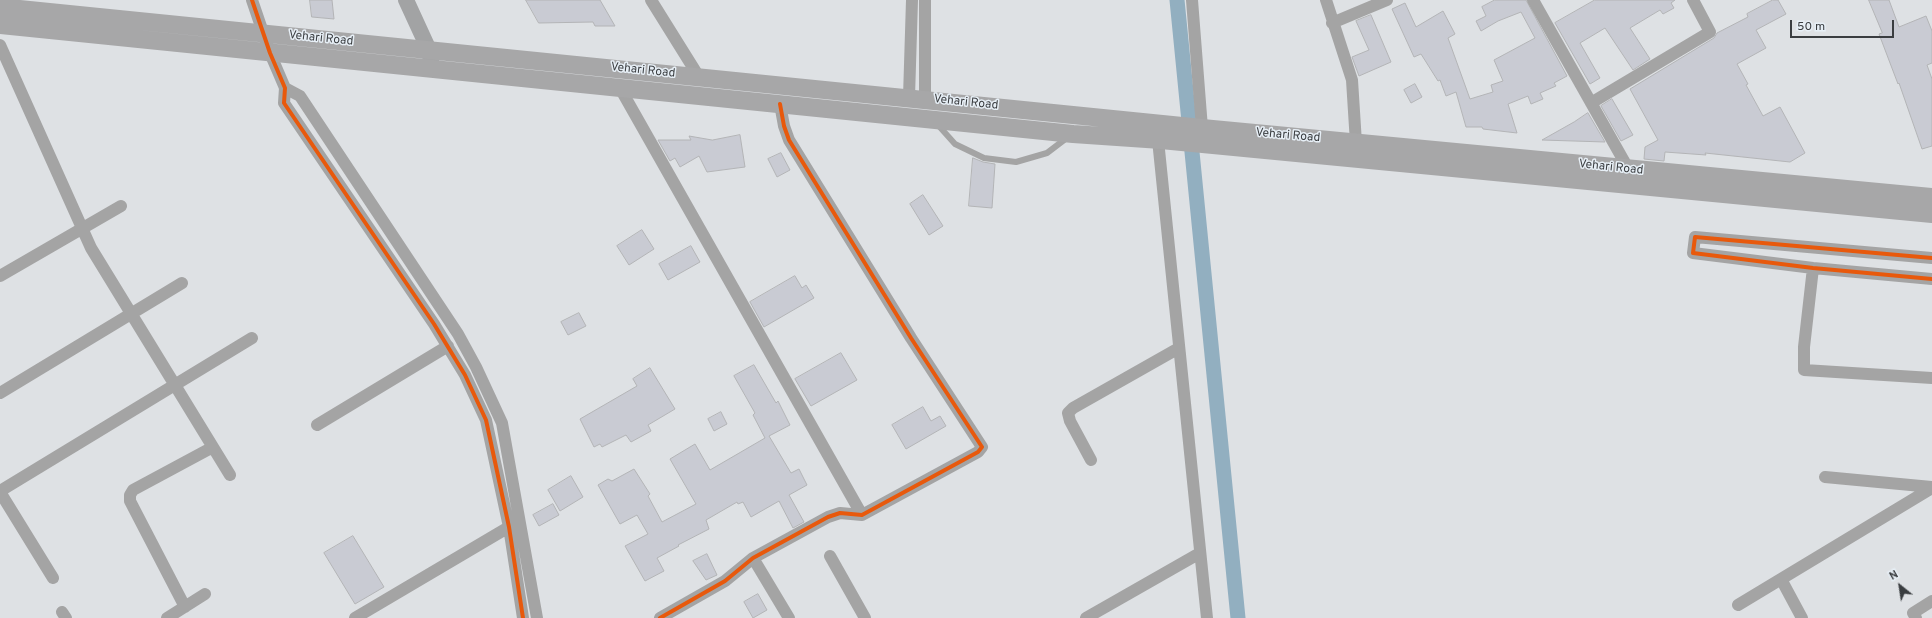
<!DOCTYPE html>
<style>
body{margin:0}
#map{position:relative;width:1932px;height:618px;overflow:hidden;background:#dee1e4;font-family:Overpass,sans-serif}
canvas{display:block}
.north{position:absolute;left:1880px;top:566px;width:40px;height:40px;-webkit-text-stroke:3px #e7eff6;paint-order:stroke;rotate:330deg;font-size:11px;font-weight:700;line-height:16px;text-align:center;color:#3a3d40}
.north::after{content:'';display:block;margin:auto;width:14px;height:18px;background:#3a3d40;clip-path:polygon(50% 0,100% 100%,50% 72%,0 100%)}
.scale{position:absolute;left:1790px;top:20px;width:104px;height:18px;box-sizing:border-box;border:2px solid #3a3d40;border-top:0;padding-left:5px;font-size:12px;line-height:14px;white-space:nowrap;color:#3a3d40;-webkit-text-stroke:3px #e7eff6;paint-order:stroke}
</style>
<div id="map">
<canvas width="1932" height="618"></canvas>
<div class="north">N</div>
<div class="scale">50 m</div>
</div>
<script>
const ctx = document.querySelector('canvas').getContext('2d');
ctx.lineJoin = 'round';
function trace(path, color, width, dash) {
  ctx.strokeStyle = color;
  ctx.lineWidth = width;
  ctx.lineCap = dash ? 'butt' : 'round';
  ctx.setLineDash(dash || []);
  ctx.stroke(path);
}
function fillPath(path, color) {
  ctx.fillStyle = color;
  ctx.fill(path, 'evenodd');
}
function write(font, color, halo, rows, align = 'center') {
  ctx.font = font + ' Overpass,sans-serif';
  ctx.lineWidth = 3;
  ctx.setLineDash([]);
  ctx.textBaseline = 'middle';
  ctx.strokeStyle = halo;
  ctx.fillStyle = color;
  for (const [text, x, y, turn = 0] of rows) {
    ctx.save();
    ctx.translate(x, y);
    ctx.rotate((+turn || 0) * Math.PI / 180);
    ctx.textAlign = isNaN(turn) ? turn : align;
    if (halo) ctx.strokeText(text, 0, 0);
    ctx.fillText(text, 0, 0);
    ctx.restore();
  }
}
trace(new Path2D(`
 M1177 0 1238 618`), '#92afc0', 15);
const building = new Path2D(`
 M310 0H332L334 19 312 17Z
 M526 0H600L615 26H595L593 22 539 23Z
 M1495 0H1526L1567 76 1554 83 1556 86 1540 93 1543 99 1531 104 1528 96 1508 104 1517 133 1483 129 1482 127H1466L1456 92 1446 96 1440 80 1438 81 1421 54 1414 57 1392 9 1405 3 1416 27 1443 11 1455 34 1448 38 1470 99 1493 92 1491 85 1503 81 1494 60 1535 38 1521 12 1498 21 1481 31 1476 21 1486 16 1482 7Z
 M1595 0H1675L1671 3 1674 8 1663 14 1660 10 1630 28 1650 59 1633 70 1605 28 1580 43 1600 78 1590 84 1555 23Z
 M1773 0H1778L1786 14 1756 30 1766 48 1737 64 1748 84 1746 85 1763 116 1780 107 1805 153 1790 162 1705 153 1706 155 1665 152 1664 161 1644 159 1645 147 1658 140 1630 89 1714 38 1717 33 1748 17 1747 14Z
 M1869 0H1889L1899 27 1926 16 1932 31V63L1927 65 1932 79V146L1922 149 1899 83 1898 84 1879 34 1882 33Z
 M1371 15 1391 62 1359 76 1352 57 1369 50 1356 21Z
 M1415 84 1422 97 1411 103 1404 90Z
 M1612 99 1633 135 1621 141 1601 106Z
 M1588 113 1605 142 1542 140 1574 122Z
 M740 135 745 167 707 172 699 156 680 167 675 158 670 161 658 140H691L689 136 712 140Z
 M781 153 790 170 777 177 768 159Z
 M973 158 983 162 995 164 992 208 969 206Z
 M923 195 943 226 929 235 910 204Z
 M642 230 654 249 629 265 617 246Z
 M691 246 700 262 668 280 659 264Z
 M795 276 802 288 806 285 814 298 764 327 750 302Z
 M579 313 586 326 568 335 561 322Z
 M841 353 857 380 811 406 795 379Z
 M754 365 776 403 778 401 790 425 769 436 791 473 799 469 807 485 789 495 804 522 793 528 779 501 751 517 743 502 738 504 737 502 706 520 709 529 678 545 679 546 657 558 664 571 645 581 625 546 648 534 637 515 620 524 598 485 608 479 612 481 634 469 650 494 648 496 662 522 696 504 670 459 695 444 710 470 765 438 753 415 755 413 734 376Z
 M650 368 675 409 648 425 651 431 631 442 626 435 602 447 600 444 594 447 580 419 637 386 633 379Z
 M923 407 931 421 940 416 946 426 906 449 892 425Z
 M721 412 727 424 714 431 708 419Z
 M571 476 583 497 560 511 548 490Z
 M553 504 559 515 539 526 533 515Z
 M353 536 384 587 355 604 324 553Z
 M707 554 717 575 706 580 693 561Z
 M758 594 767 610 753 618 744 602Z`);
fillPath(building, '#c9cbd3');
trace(building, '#b3b4b6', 1);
trace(new Path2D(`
 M938 125 955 144 984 158 1016 162 1047 153 1068 137`), '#a4a4a4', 6);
trace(new Path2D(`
 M252 0 270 53 285 88 284 103 434 324 465 375 486 420 509 527 523 618
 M651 0 699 77
 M1192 0 1202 128
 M1326 0 1352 80 1356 143
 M1533 0 1629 170
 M1332 23 1387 0
 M0 45 91 248 230 475
 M285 88 300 96 458 334 476 367 502 423 537 618
 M620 88 862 515
 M909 97 912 0
 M925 99V0
 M1591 103 1710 32 1693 0
 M1158 140 1207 618
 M1932 258 1695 237 1693 253 1813 268 1932 279
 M1813 268 1804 347V370L1932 378
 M0 276 121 206
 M0 393 182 283
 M317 425 448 346
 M1091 460 1070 421 1068 413 1073 408 1179 348
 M1825 477 1932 487
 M0 491 252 338
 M0 492 53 578
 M830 556 865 618
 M753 558 789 618
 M1781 579 1802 618
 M1738 605 1932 488
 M185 607 130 501V495L133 490 213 447
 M62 612 66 618
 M167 618 205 594
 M355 618 509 527
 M660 618 725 581 753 558 828 517 840 513 862 515 978 452 982 447 911 338 789 140 784 126 780 104
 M1086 618 1200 553
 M1916 618 1913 613 1932 601`), '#a4a4a4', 12);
trace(new Path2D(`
 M406 0 429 50 431 61`), '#a2a3a4', 16);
trace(new Path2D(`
 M0 7 1202 128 1932 197
 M0 25 1073 134 1161 140 1932 214`), '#a7a7a8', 18);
trace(new Path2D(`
 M252 0 270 53 285 88 284 103 434 324 465 375 486 420 509 527 523 618
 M1932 258 1695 237 1693 253 1813 268 1932 279
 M660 618 725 581 753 558 828 517 840 513 862 515 978 452 982 447 911 338 789 140 784 126 780 104`), '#e8590c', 4);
write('12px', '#3a3d40', '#e7eff6', [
 ["Vehari Road",321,39,6],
 ["Vehari Road",643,71,6],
 ["Vehari Road",966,103,6],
 ["Vehari Road",1288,136,5],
 ["Vehari Road",1611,168,6]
]);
</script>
